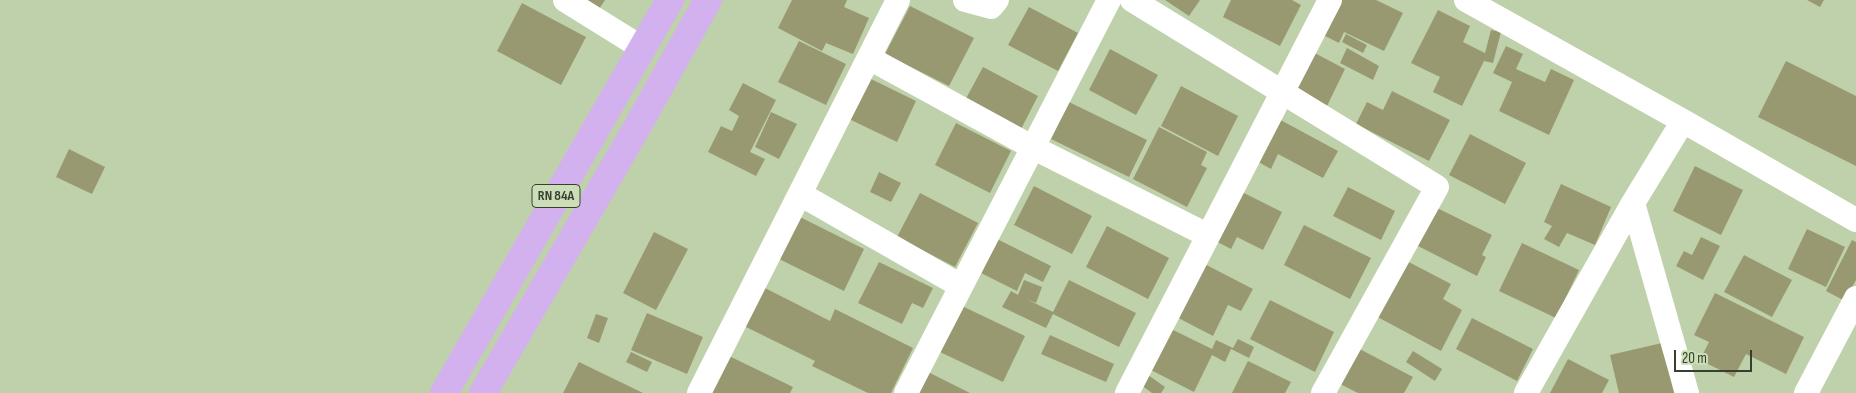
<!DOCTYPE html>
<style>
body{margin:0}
#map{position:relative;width:1856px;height:393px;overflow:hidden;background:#bfd1aa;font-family:"Sofia Sans Condensed",sans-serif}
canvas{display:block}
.scale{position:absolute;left:1674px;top:350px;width:78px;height:22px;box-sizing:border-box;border:2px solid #383f30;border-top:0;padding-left:6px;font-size:15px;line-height:18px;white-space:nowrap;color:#383f30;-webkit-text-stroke:4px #ccdeb7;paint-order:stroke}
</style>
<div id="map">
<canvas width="1856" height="393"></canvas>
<div class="scale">20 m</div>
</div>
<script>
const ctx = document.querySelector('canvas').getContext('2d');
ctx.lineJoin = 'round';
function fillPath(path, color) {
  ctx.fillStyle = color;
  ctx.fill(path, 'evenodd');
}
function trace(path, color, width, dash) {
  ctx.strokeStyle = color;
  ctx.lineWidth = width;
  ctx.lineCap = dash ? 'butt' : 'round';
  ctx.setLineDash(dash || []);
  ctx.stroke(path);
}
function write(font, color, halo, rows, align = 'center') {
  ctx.font = font + ' "Sofia Sans Condensed",sans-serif';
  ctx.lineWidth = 4;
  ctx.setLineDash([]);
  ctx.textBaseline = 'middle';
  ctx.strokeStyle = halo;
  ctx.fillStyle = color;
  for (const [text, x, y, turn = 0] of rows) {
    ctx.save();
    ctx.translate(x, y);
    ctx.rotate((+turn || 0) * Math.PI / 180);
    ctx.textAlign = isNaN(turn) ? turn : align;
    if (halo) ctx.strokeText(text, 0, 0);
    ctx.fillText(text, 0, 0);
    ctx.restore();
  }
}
fillPath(new Path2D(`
 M586 0H605L599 9Z
 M792 0H847L844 7 869 18 853 54 826 43 822 51 778 28Z
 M1165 0H1200L1189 16Z
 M1231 0H1292L1301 5 1280 46 1223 17Z
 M1335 0H1376L1403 13 1384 51 1344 32 1339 43 1319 33Z
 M1807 0H1824L1820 7Z
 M522 3 586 37 561 85 497 51Z
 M910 6 974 38 949 86 885 54Z
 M1029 7 1078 33 1058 71 1008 45Z
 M1438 10 1470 26 1463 42 1485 53 1491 30 1501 32 1493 63 1484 61 1462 106 1433 92 1440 77 1411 63Z
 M1346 34 1367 45 1363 53 1342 42Z
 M799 41 846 64 826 105 778 82Z
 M1506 46 1523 54 1516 69 1545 82 1551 69 1574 80 1549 135 1499 111 1512 82 1493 73Z
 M1347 48 1379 66 1373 80 1340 63Z
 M1110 49 1158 75 1136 115 1089 90Z
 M1309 50 1345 69 1327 106 1290 87Z
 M1786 61 1856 96V166L1758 117Z
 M983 67 1038 96 1019 133 963 104Z
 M869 78 916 101 897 142 849 119Z
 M743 83 776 100 750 152 765 159 756 176 708 152 721 126 732 131 739 116 729 110Z
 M1181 86 1238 116 1218 156 1161 126Z
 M1392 91 1450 120 1429 161 1356 124 1367 102 1383 110Z
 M1069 102 1147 140 1129 177 1051 139Z
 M771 112 797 124 779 159 755 147Z
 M1275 117 1338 151 1323 178 1278 154 1271 169 1253 159Z
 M956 123 1011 151 990 193 935 165Z
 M1159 127 1207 152 1201 165 1207 168 1187 207 1133 179Z
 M1470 134 1526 163 1505 204 1449 175Z
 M69 149 105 167 92 194 56 177Z
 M1695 166 1743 190 1721 235 1673 211Z
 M879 172 901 183 891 202 870 192Z
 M1561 184 1611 207 1595 245 1567 233 1559 247 1544 239 1552 226 1544 222Z
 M1034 186 1092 216 1072 254 1014 225Z
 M1232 187 1282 212 1263 250 1237 237 1231 249 1208 237Z
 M1348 187 1395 211 1381 240 1333 216Z
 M920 193 978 223 955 267 897 237Z
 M1435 207 1492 235 1482 255 1486 257 1477 276 1416 245Z
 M798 216 864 249 844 291 777 258Z
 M1304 225 1371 258 1350 299 1284 265Z
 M1107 226 1169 258 1148 299 1086 267Z
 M1807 229 1845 247 1826 287 1788 269Z
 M654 232 688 249 656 310 623 293Z
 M985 233 1051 266 1043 282 1025 273 1017 291 969 267Z
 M1701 237 1720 246 1703 280 1676 266 1684 251 1692 255Z
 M1852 240 1856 242V280L1845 301 1826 291Z
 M1522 243 1579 270 1556 318 1499 291Z
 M1744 255 1792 280 1772 317 1724 292Z
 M1191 257 1253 289 1241 311 1228 305 1213 336 1163 310Z
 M1401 258 1451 284 1443 299 1462 310 1441 351 1372 314Z
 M879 262 933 288 923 308 912 303 902 324 858 303Z
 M1024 280 1042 287 1036 303 1026 299 1053 312 1069 280 1136 313 1119 347 1053 314 1046 328 1002 307 1011 291 1018 295Z
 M763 287 830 321 835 309 913 348 891 393H868L812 366 815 361 744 326Z
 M1715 293 1804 337 1786 374 1746 354 1734 377 1700 360 1709 342 1694 335Z
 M1270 300 1334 332 1315 372 1250 339Z
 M962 306 1025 336 1003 382 940 352Z
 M647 313 703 337 687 374 631 350Z
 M596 314 608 318 599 343 587 338Z
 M1472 318 1533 349 1517 381 1456 349Z
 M1165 326 1212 349 1216 340 1233 348 1238 339 1254 347 1249 358 1231 349 1225 362 1212 355 1194 392 1145 367Z
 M1050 335 1114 364 1106 382 1041 354Z
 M1662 343 1674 393H1619L1610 355Z
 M1352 345 1413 377 1404 393H1358L1334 381Z
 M1413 351 1442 369 1435 381 1406 362Z
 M631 352 652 362 647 372 626 362Z
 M727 355 793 387 790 393H712Z
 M1568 359 1609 380 1602 393H1550Z
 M1248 361 1291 382 1285 393H1232Z
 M579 362 643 393H563Z
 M1141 370 1165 387 1161 393H1152L1134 380Z
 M926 371 970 393H916Z`), '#989971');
trace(new Path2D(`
 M565 0 642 48
 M965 0 991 7 997 0
 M1132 0 1437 187 1323 393
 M1466 0 1683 121 1856 220
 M869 58 1032 147 1207 235
 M800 194 961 286
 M1633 203 1687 393
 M699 393 898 0
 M906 393 1109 0
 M1127 393 1330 0
 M1526 393 1633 203 1683 121
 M1806 393 1856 298`), '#fff', 24);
trace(new Path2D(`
 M444 393 670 0
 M483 393 636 129 708 0`), '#d3b1ef', 28);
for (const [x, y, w] of [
 [556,196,48]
]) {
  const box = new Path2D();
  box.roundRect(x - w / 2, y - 11.5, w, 23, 4);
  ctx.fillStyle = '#ccdeb7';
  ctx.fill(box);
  trace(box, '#383f30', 1);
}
write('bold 14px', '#383f30', null, [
 ["RN 84A",556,196]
]);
</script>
